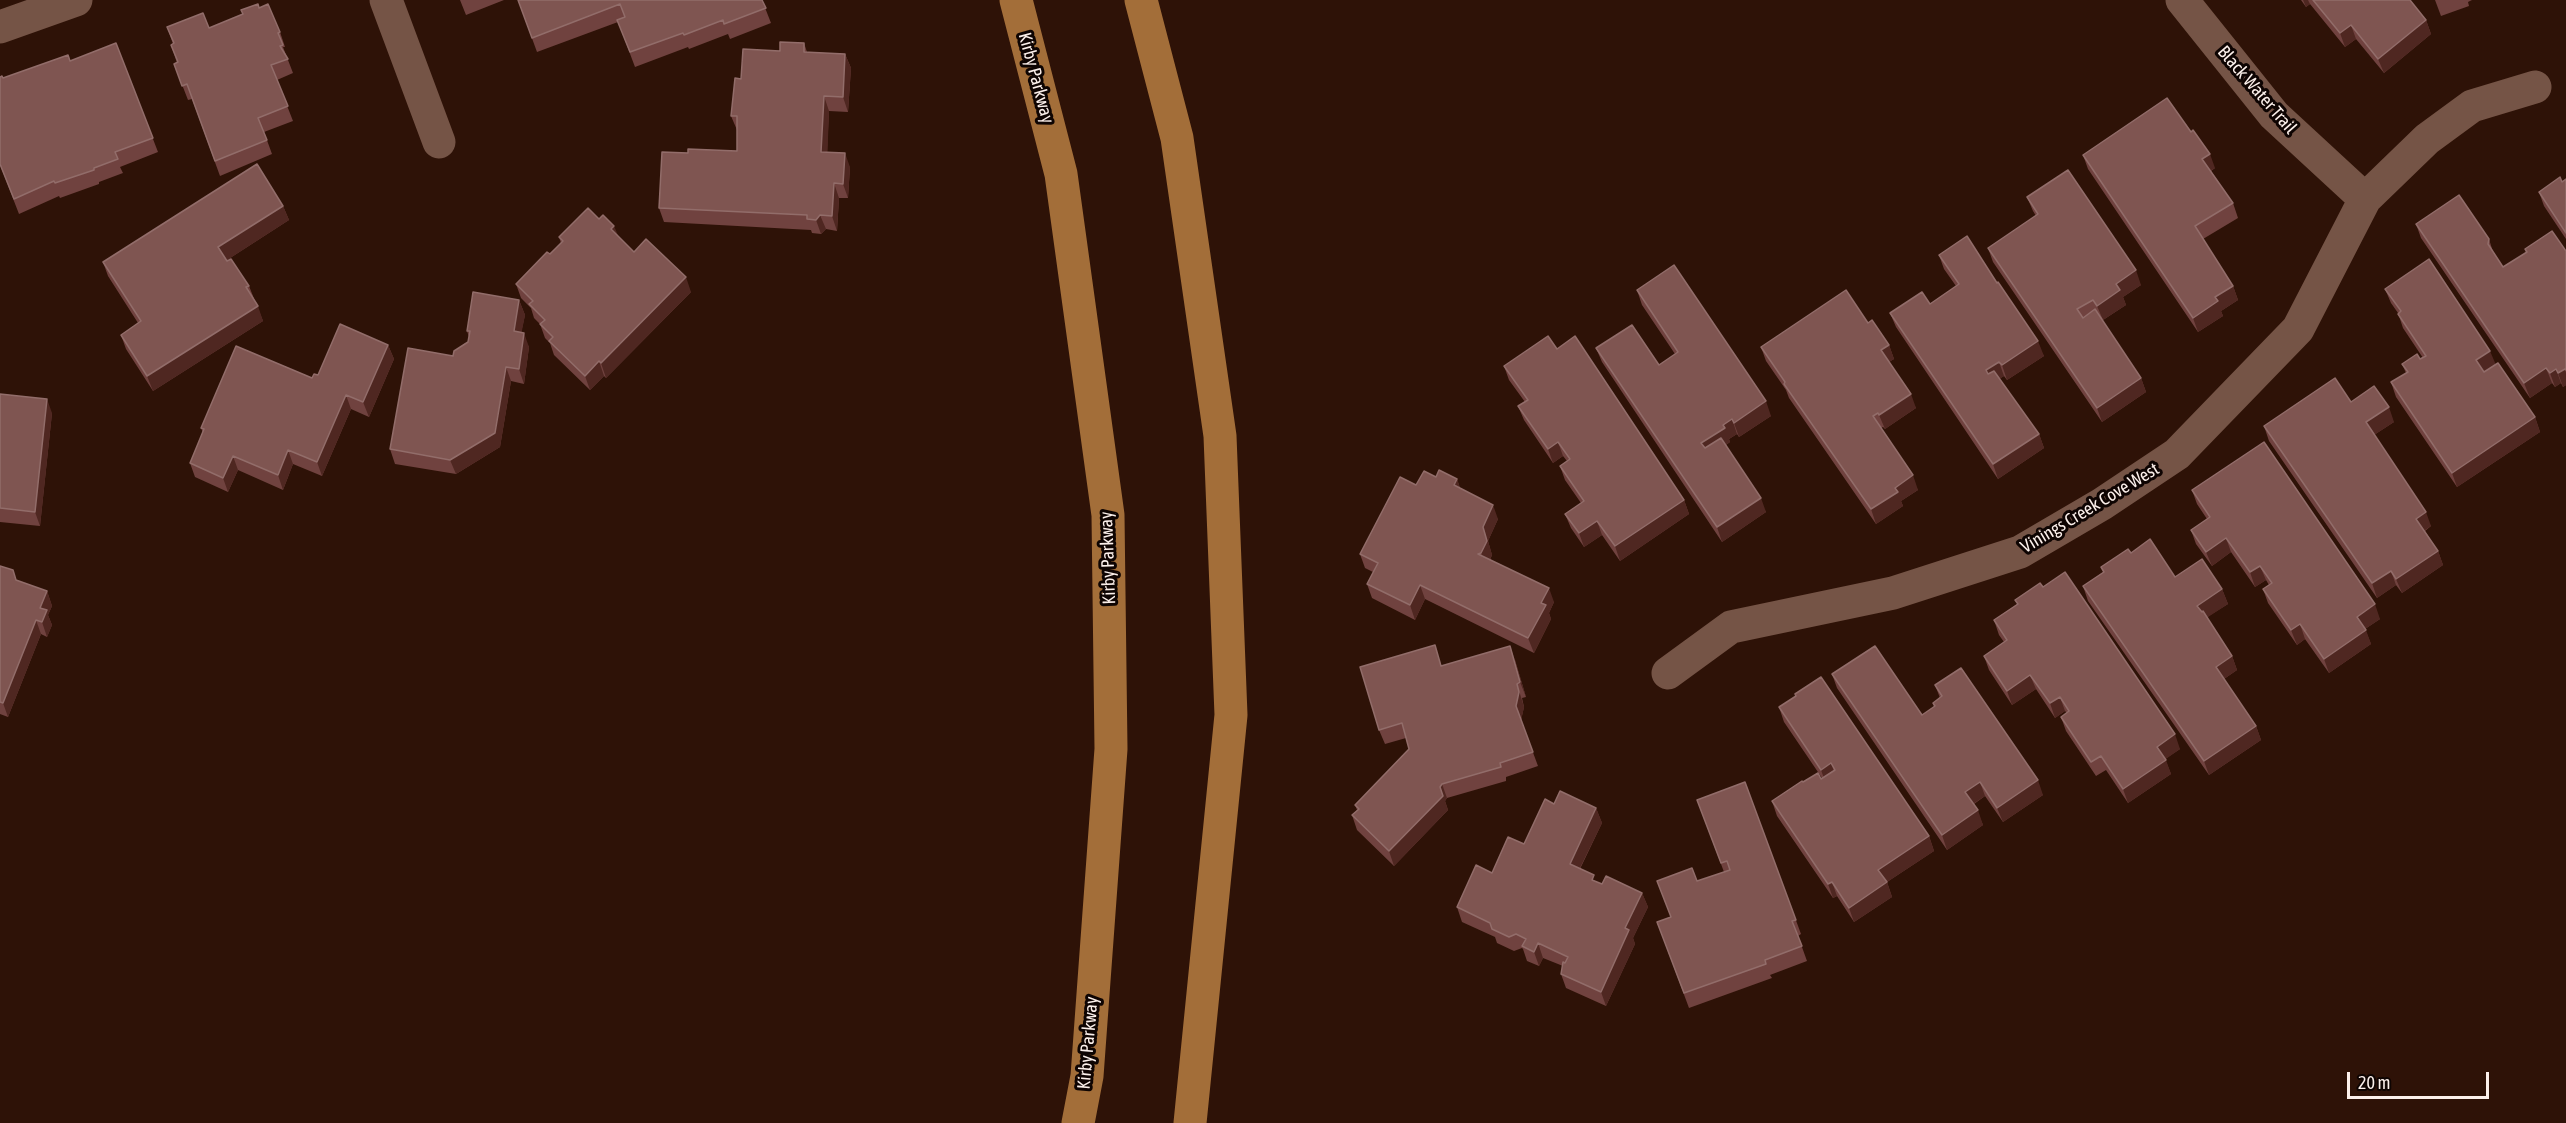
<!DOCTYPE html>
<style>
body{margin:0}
#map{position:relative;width:2566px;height:1123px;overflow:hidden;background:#2e1207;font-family:"Asap Condensed",sans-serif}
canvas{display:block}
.scale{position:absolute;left:2347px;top:1072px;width:142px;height:27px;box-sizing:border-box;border:3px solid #fcf0eb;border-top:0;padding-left:8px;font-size:18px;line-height:21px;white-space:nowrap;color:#fcf0eb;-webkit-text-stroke:4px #0e0402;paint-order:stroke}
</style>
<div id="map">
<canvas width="2566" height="1123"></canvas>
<div class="scale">20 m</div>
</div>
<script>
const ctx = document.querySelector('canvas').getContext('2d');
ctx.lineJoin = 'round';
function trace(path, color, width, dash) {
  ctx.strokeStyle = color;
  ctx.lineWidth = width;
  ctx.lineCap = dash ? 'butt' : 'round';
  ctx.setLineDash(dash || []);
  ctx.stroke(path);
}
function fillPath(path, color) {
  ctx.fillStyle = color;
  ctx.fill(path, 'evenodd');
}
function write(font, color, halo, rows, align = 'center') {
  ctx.font = font + ' "Asap Condensed",sans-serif';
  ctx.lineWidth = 6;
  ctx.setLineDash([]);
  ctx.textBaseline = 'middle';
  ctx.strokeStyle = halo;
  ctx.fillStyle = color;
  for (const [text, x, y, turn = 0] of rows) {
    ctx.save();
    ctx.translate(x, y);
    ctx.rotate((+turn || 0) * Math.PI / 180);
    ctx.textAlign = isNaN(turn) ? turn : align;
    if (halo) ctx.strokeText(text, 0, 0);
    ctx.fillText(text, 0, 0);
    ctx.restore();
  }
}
trace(new Path2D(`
 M386 0 439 142
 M2182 0 2274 115 2365 199
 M0 27 76 0
 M1668 673 1731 627 1893 593 2020 552 2102 504 2177 454 2298 329 2365 199 2427 139 2472 106 2535 87`), '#755446', 33);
trace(new Path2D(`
 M1016 0 1061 174 1108 515 1111 749 1087 1076 1078 1123
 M1141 0 1177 138 1220 436 1231 715 1190 1123`), '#a36e39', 33);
fillPath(new Path2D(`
 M460 0H504L466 15Z
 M518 0H762L771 23 730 39 728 34 689 49 688 47 635 67 618 22 537 52Z
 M2301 0H2410L2426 20 2431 34 2384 73 2356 39 2345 47 2310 4 2306 7Z
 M2435 0H2472L2468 2 2469 6 2441 16Z
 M259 8 280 32 285 47H283L293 73 277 80 293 121 264 132 272 154 220 176 192 99 188 100 174 64 177 63 171 45 173 44 167 27 209 28Z
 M116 43 158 152 120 167 123 173 99 182V184L60 198 59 196 19 214 0 165 3 78 70 61Z
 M804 43 807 52 845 54 851 68 848 112 829 111 827 152 850 167 848 198H839L837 231 826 229 821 234 812 233 811 230 664 222 659 208 688 153 737 151V130L731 116 780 51Z
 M2083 155 2215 168 2211 171 2233 203 2238 218 2203 239 2233 286 2238 300 2221 311 2223 316 2198 332 2088 169Z
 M2566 179V239L2544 206 2539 192Z
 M2027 197 2141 285 2123 297 2126 305 2103 320 2098 314 2141 378 2146 392 2102 422 1993 262 1988 248 2036 216 2033 211Z
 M283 206 289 220 227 260 249 286 263 321 153 391 126 349 121 335 138 323 108 276 103 262Z
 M599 219 634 252 691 292 606 378 604 376 590 390 554 355 550 343 545 338 540 324 534 318 531 308 521 298 516 284 561 243 559 237Z
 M2416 224 2489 239 2493 252 2503 267 2526 253 2525 249 2566 251V385L2563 387 2561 383 2555 387 2552 383 2530 398 2421 238Z
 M1939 255 1997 283 2044 356 2007 380 2004 376 1999 379 2039 434 2044 448 1998 479 1896 327 1890 313 1930 304 1956 286 1944 269Z
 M2385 289 2495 365 2535 417 2540 432 2457 487 2396 397 2391 382 2406 373 2402 364 2423 358 2403 328 2398 313 2391 303Z
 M1637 290 1771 416 1739 437 1737 434 1729 439 1730 442 1726 445 1766 512 1722 542 1602 362 1596 348 1659 365 1675 354 1642 305Z
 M519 300 525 315 521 333 529 347 524 384 511 381 500 447 456 474 395 464 390 449 453 356 468 342 469 337 467 331Z
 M1868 323 1889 345 1894 359 1889 362 1916 408 1885 429 1883 427 1881 428 1918 490 1901 501 1903 506 1876 524 1789 398 1786 390 1766 361 1761 347Z
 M388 345 394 359 369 417 351 409 322 476 293 464 283 490 238 470 228 492 195 477 190 463 203 433 201 428Z
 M1557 349 1684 500 1689 514 1620 561 1602 535 1584 547 1571 528 1565 514 1581 503 1565 480 1560 466 1567 461 1563 456 1553 463 1524 420 1518 406 1525 402 1509 380 1504 366Z
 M0 394 52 413 40 526 0 522Z
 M2351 402 2394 422 2374 435 2431 526 2425 531 2438 551 2443 565 2402 593 2396 585 2377 598 2269 441 2264 426Z
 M1436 477 1457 479 1460 488 1498 519 1488 541 1492 555 1490 560 1554 602 1549 613 1551 619 1534 653 1425 599 1415 620 1372 598 1367 584 1373 572 1365 568 1360 554 1416 485Z
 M2192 490 2380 619 2365 629 2371 644 2329 673 2305 639 2297 645 2268 603 2263 589 2269 585 2266 580 2255 587 2231 552 2212 566 2196 544 2191 530 2207 519 2197 504Z
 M2131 553 2175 577 2222 589 2228 604 2207 617 2232 656 2237 670 2224 679 2256 726 2261 740 2209 775 2088 601 2083 586 2103 572 2101 567Z
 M0 566 16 580 47 591 52 606 48 615 52 625 47 637 41 634 8 717 0 714Z
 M2015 600 2180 749 2165 759 2171 774 2128 803 2106 770 2096 776 2066 731 2061 717 2067 713 2065 711 2055 718 2036 689 2012 705 1989 670 1984 656 2004 642 1999 635 1994 620 2017 604Z
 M1515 660 1526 697 1522 698 1524 707 1521 720 1538 766 1506 777V781L1447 798 1445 801 1448 810 1394 866 1357 830 1352 815 1357 810 1355 805 1409 749 1406 738 1385 744 1379 730 1442 666Z
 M1832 674 1922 715 1934 707 1933 703 1940 698 1935 685 2043 795 2003 822 1985 796 1974 804 1983 825 1947 850 1837 688Z
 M1795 694 1929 836 1934 851 1887 882 1892 897 1854 922 1837 896 1833 898 1777 816 1772 801 1803 782 1822 778 1784 722 1779 707 1796 696Z
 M1745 782 1801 934 1798 936 1807 961 1770 975 1772 978 1689 1008 1657 922 1671 917 1697 881 1724 872 1697 800Z
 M1554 804 1596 808 1602 823 1580 869 1596 882 1602 884 1642 893 1648 907 1633 938 1635 944 1606 1006 1566 988 1561 974 1563 966 1543 958 1539 966 1527 961 1523 949 1522 948 1514 951 1497 943 1495 937 1462 922 1457 907 1492 873 1524 844Z`), '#70423f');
fillPath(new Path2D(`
 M2303 0H2308L2310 4 2306 7Z
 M2426 20 2431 34 2384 73 2378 59Z
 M2351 25 2356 39 2345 47 2340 33Z
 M845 54 851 68 848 112 843 97Z
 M824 96 829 111 827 166 821 152Z
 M845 153 850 167 848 198 843 184Z
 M2210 154 2215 168 2207 173 2202 159Z
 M834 183 839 198 837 231 832 216Z
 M283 206 289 220 224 262 218 247Z
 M820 215 826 229 821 234 816 220Z
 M614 226 620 240 611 229Z
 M2136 270 2141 285 2123 297 2126 305 2103 320 2097 306 2116 284Z
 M686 277 691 292 606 378 601 363Z
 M2233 286 2238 300 2221 311 2223 316 2198 332 2193 318 2215 297Z
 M519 300 525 315 519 346 514 331Z
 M258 306 263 321 153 391 147 376Z
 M524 333 529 347 524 384 519 369Z
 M2038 341 2044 356 2007 380 2002 365Z
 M388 345 394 359 369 417 363 402Z
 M1889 345 1894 359 1886 364 1881 350Z
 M2490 351 2496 365 2481 375 2476 360Z
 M599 361 604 376 590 390 585 376Z
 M1999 362 2004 376 1991 385 1986 370Z
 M506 367 511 381 500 447 456 474 450 460Z
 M2546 368 2552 383 2530 398 2524 383Z
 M2556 369 2561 383 2555 387 2550 373Z
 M2565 369 2566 373V385L2563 387 2558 373Z
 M2141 378 2146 392 2102 422 2097 408Z
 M1911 394 1916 408 1885 429 1879 415Z
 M346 395 351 409 322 476 317 462Z
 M47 399 52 413 40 526 35 512Z
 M1766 401 1771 416 1739 437 1734 423Z
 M2389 407 2394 422 2371 437 2366 422Z
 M2535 417 2540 432 2457 487 2452 473Z
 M1732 419 1737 434 1729 439 1730 442 1707 458 1701 443Z
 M2039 434 2044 448 1998 479 1993 464Z
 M1558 442 1563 456 1553 463 1548 449Z
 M288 450 293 464 283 490 278 475Z
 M233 456 238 470 228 492 223 478Z
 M1913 475 1918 490 1901 501 1903 506 1876 524 1871 509 1895 488Z
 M1457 479 1462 494 1454 485Z
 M1761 498 1766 512 1722 542 1717 527Z
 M1684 500 1689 514 1620 561 1615 546Z
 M1493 505 1498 519 1488 541 1492 555 1486 567 1481 553 1483 527Z
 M2426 512 2431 526 2421 533 2416 519Z
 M1597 521 1602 535 1584 547 1579 533Z
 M2226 538 2231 552 2212 566 2206 552Z
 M2438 551 2443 565 2402 593 2396 579Z
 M2260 566 2266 580 2255 587 2250 572Z
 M2391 571 2396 585 2377 598 2372 583Z
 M1420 585 1425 599 1415 620 1410 605Z
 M1549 588 1554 602 1549 613 1551 619 1534 653 1528 638 1541 603Z
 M2222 589 2228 604 2202 621 2197 606Z
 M47 591 52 606 48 615 52 625 47 637 42 622 40 608Z
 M2375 604 2380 619 2362 631 2357 617Z
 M36 620 41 634 8 717 3 703Z
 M2300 624 2305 639 2297 645 2291 630Z
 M2366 630 2371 644 2329 673 2324 659Z
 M1510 646 1515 660 1526 697 1520 682Z
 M2232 656 2237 670 2221 681 2216 667Z
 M2030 675 2036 689 2012 705 2007 691Z
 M1517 684 1524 707 1521 721 1516 706Z
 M2060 697 2065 711 2055 718 2050 703Z
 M2256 726 2261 740 2209 775 2204 761Z
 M2175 734 2180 749 2163 761 2157 747Z
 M2166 760 2171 774 2128 803 2123 789Z
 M1831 763 1836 777 1826 784 1821 770Z
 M2038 780 2043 795 2003 822 1997 808Z
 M1980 782 1985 796 1970 806 1965 792Z
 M1442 784 1447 798 1445 801 1448 810 1394 866 1389 851Z
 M1596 808 1602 823 1575 878 1570 864Z
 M1978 810 1983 825 1947 850 1942 835Z
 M1929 836 1934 851 1884 884 1878 870Z
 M1832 882 1837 896 1833 898 1828 884Z
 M1887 882 1892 897 1854 922 1849 908Z
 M1642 893 1648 907 1633 938 1635 944 1606 1006 1601 992 1625 928Z
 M1538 943 1543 958 1539 966 1534 952Z`), '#4f2721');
const building = new Path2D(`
 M518 0H762L766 8 724 24 723 20 684 35 683 33 630 52 617 20 625 17 620 4 532 38Z
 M2313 0H2410L2426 20 2378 59 2351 25 2340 33Z
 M258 4 259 8 268 4 280 32 278 33 283 45 280 46 288 59 271 65 288 106 258 118 267 140 215 161 187 84 182 86 174 64 178 62 171 45 174 43 167 27 203 13 209 28 243 14 241 10Z
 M780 42 804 43V52L845 54 843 97 824 96 821 152 845 153 843 184 834 183 832 216 820 215 816 220 807 219V215L659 208 662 152 688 153V149L737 151V116H731L735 78 741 79 743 49 780 51Z
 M116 43 153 138 115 152 118 159 94 168V170L55 183 54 181 14 199 0 164V77L2 76 3 78 68 55 70 61Z
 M2167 98 2191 132 2193 130 2210 154 2202 159 2233 203 2195 226 2233 286 2215 297 2218 301 2193 318 2083 155Z
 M257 164 283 206 218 247 227 261 231 259 249 286 246 287 258 306 147 376 121 335 141 321 103 262Z
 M2068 170 2136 270 2116 284 2120 290 2097 306 2093 300 2077 309 2083 318 2095 309 2141 378 2097 408 1988 248 2038 214 2027 197Z
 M2560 177 2562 182 2566 179V233L2539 192Z
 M2459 195 2489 239 2488 244 2503 267 2527 252 2525 249 2552 231 2566 251V370L2565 369 2558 373 2556 369 2550 373 2546 368 2524 383 2416 224Z
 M588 208 599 219 603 215 614 226 611 229 634 252 646 239 686 277 601 363 599 361 585 376 549 341 553 337 540 324 545 320 529 304 533 301 516 284 547 252 550 254 563 241 559 237Z
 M1967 236 1997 283 1998 282 2038 341 2002 365 1999 362 1986 370 1988 374 1994 371 2039 434 1993 464 1890 313 1922 292 1930 304 1959 284 1939 255Z
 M2429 259 2490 351 2476 360 2484 372 2498 363 2535 417 2452 473 2391 382 2408 372 2402 364 2417 354 2420 359 2426 356 2398 314 2401 311 2385 289Z
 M1674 265 1766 401 1734 423 1732 419 1723 425 1725 428 1701 443 1705 448 1721 438 1761 498 1717 527 1596 348 1632 325 1659 365 1678 352 1637 290Z
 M1846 290 1868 323 1872 320 1889 345 1881 350 1911 394 1879 415 1878 413 1873 416 1913 475 1895 488 1898 492 1871 509 1784 384 1785 382 1761 347Z
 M473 292 519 300 514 331 524 333 519 369 506 367 495 433 450 460 390 449 408 348 453 356 454 351 468 342 470 331H467Z
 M340 324 388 345 363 402 346 395 317 462 288 450 278 475 233 456 223 478 190 463 204 429 201 428 236 346 312 378 314 374 318 375Z
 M1548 336 1557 349 1575 336 1684 500 1615 546 1597 521 1579 533 1565 514 1584 501 1560 466 1570 459 1558 442 1548 449 1518 406 1528 400 1504 366Z
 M2335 378 2351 402 2374 386 2389 407 2366 422 2426 512 2416 519 2438 551 2396 579 2391 571 2372 583 2264 426Z
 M0 394 47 399 35 512 0 508Z
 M2264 442 2375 604 2357 617 2366 630 2324 659 2300 624 2291 630 2263 589 2272 583 2260 566 2250 572 2226 538 2206 552 2191 530 2210 517 2192 490Z
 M1439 470 1457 479 1454 485 1493 505 1483 527 1487 541 1481 553 1478 554 1549 588 1541 603 1546 605 1528 638 1420 585 1410 605 1367 584 1378 563 1360 554 1400 477 1416 485 1424 471 1436 477Z
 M2150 539 2175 577 2202 559 2222 589 2197 606 2202 612 2203 611 2232 656 2216 667 2256 726 2204 761 2083 586 2104 572 2101 567 2128 549 2131 553Z
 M0 566 13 570 16 580 47 591 40 608 47 610 42 622 36 620 3 703 0 702Z
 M2065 572 2175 734 2157 747 2166 760 2123 789 2101 756 2091 762 2061 717 2069 711 2060 697 2050 703 2030 675 2007 691 1984 656 2007 640 1994 620 2018 604 2015 600 2040 583 2043 587Z
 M1435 645 1441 666 1510 646 1520 682 1517 684 1519 692 1516 706 1533 752 1500 763 1501 767 1442 784 1440 787 1443 796 1389 851 1352 815 1359 809 1355 805 1409 749 1402 723 1379 730 1360 667Z
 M1875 646 1922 715 1935 706 1933 703 1942 696 1935 685 1961 668 2038 780 1997 808 1980 782 1965 792 1978 810 1942 835 1832 674Z
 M1821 677 1929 836 1878 870 1887 882 1849 908 1832 882 1828 884 1772 801 1802 781 1803 782 1818 773 1821 779 1835 770 1831 763 1821 770 1779 707 1796 696 1795 694Z
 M1745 782 1796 920 1792 921 1802 946 1765 960 1766 964 1684 993 1657 922 1671 917 1657 881 1692 868 1697 881 1730 870 1727 861 1721 863 1697 800Z
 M1560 791 1596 808 1570 864 1594 875 1592 880 1602 884 1606 876 1642 893 1625 928 1629 930 1601 992 1561 974 1563 962 1565 963 1568 957 1538 943 1534 952 1522 946 1526 939 1516 934 1509 937 1492 929 1490 923 1457 907 1476 865 1492 873 1508 837 1524 844 1545 799 1554 804Z`);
fillPath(building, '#7f5551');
trace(building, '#926d6a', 1.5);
write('18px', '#fcf0eb', '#0e0402', [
 ["Kirby Parkway",1036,78,75],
 ["Black Water Trail",2257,90,49],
 ["Vinings Creek Cove West",2090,508,-31],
 ["Kirby Parkway",1108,558,-92],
 ["Kirby Parkway",1088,1043,-85]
]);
</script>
